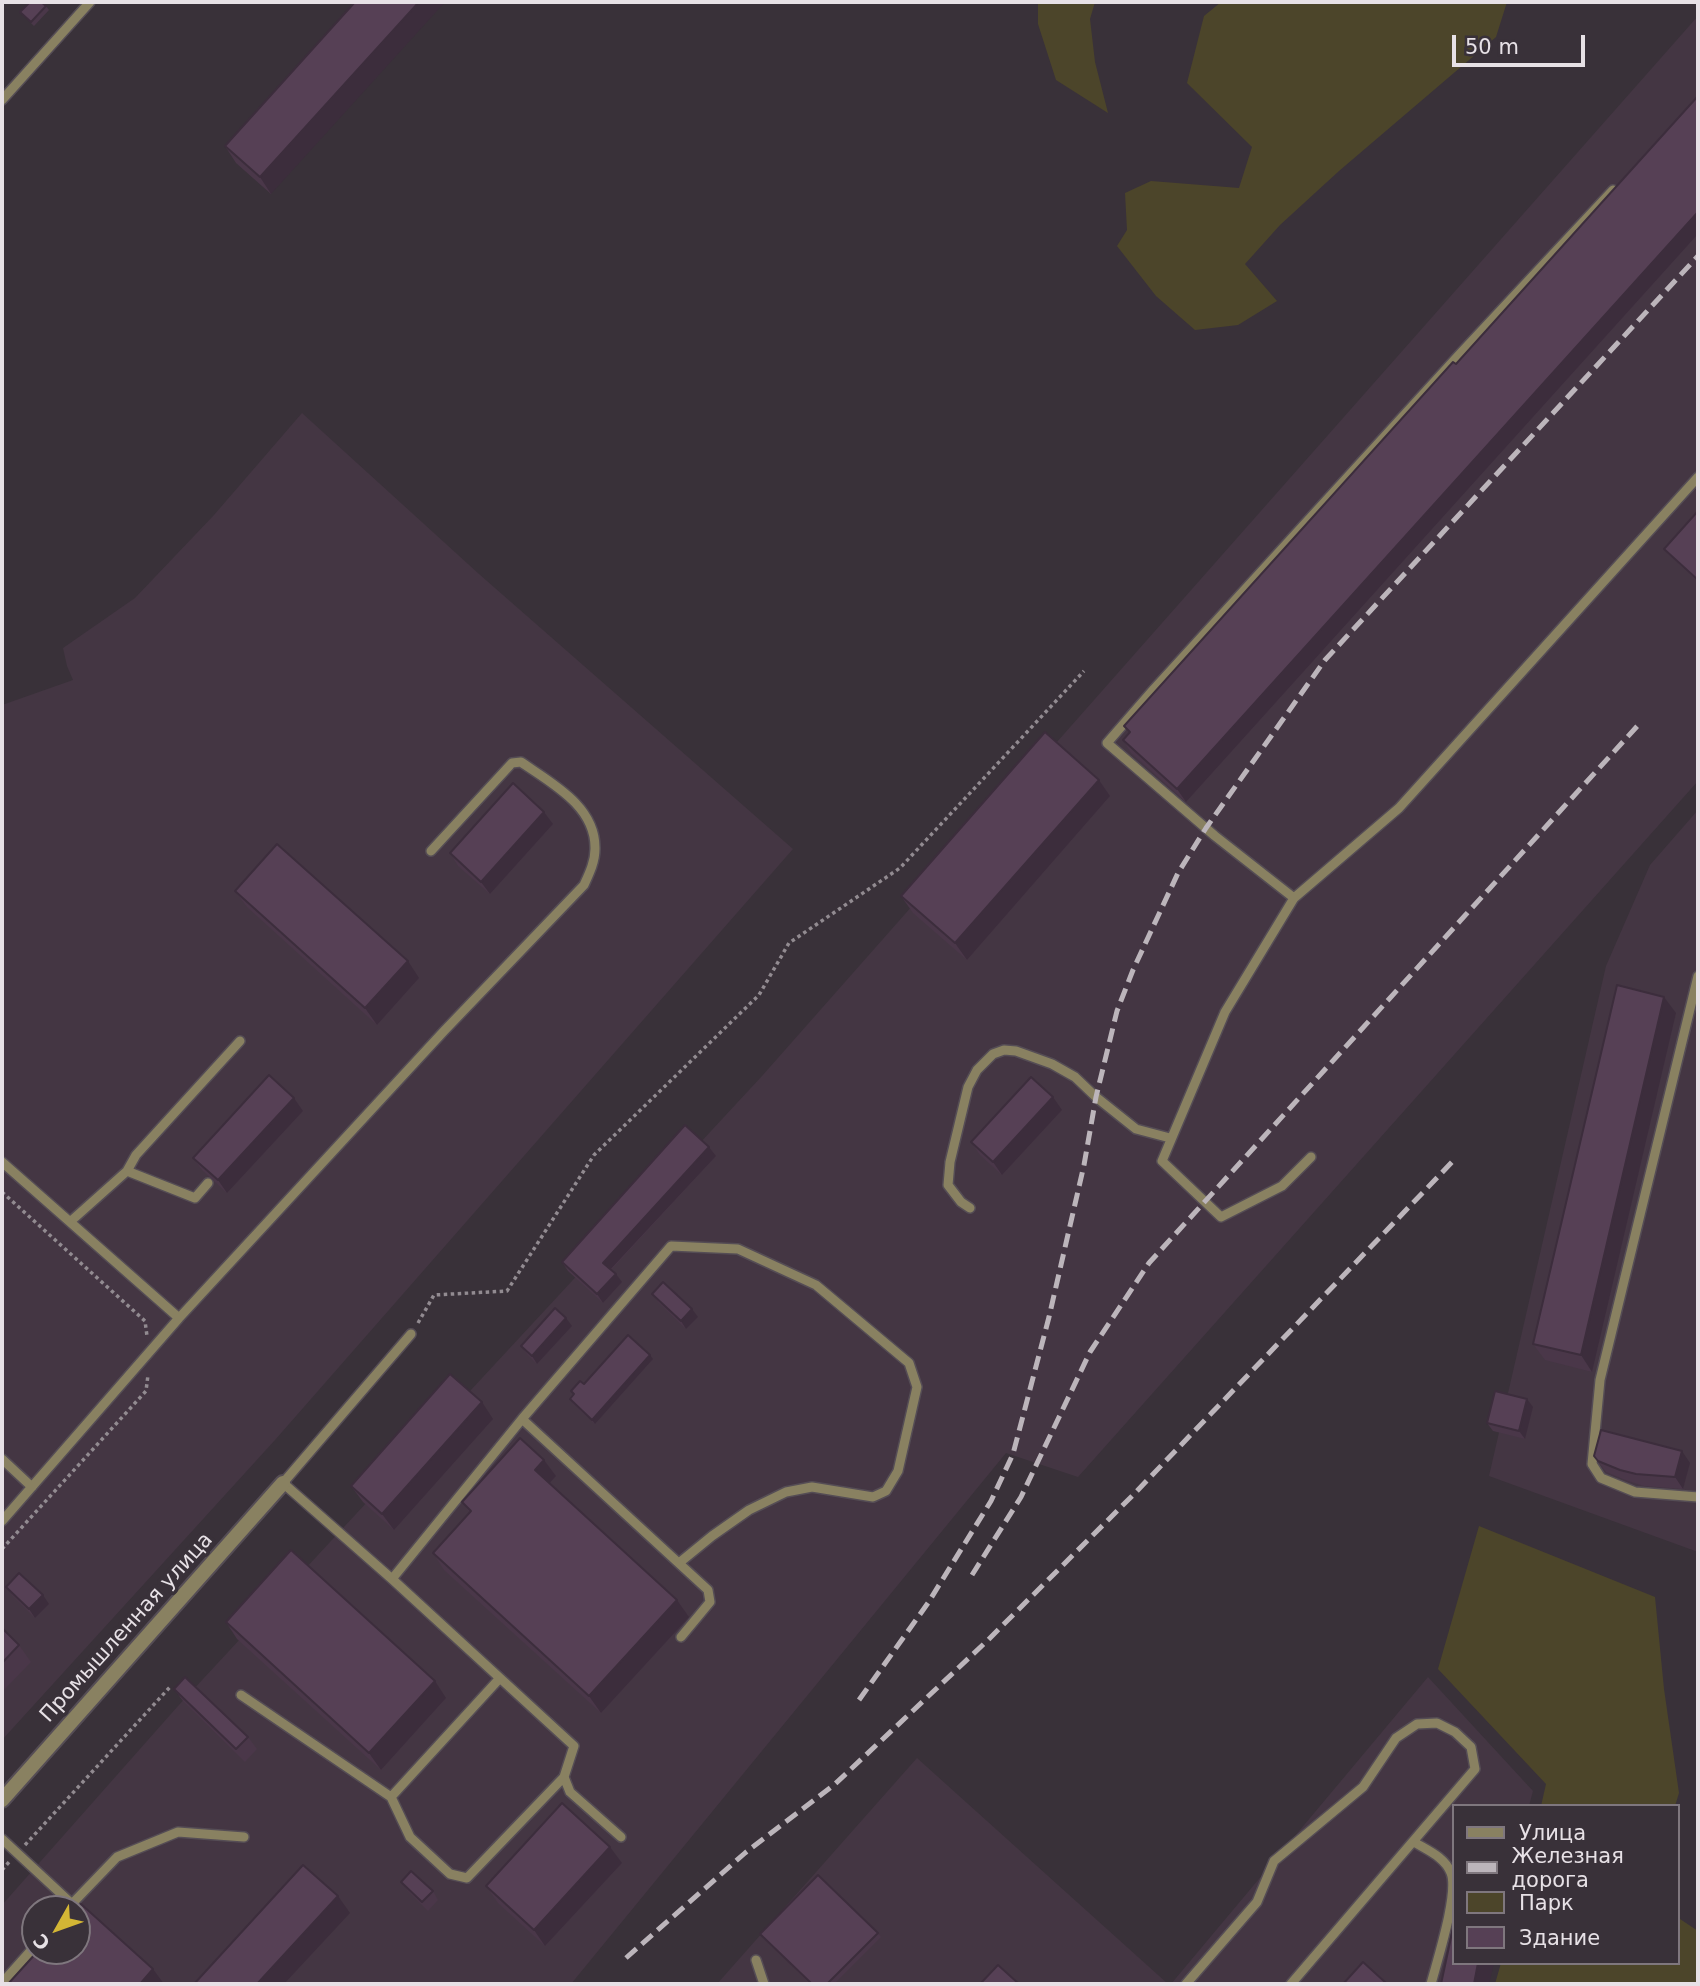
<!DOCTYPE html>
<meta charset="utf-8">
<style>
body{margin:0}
#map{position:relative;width:1700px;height:1986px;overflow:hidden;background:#393139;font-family:"DejaVu Sans",sans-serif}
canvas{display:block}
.frame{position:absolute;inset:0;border:4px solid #e7e1e6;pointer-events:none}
.legend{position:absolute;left:1452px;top:1804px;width:228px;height:161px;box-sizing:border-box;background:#393139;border:2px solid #7f777e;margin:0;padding:9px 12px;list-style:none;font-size:21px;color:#e7e1e6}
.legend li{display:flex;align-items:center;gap:14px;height:35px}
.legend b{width:35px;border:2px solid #7f777e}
.north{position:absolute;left:21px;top:1895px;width:70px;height:70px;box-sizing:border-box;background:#393139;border:2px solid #7f777e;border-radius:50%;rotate:230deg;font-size:19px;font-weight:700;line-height:28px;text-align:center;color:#e7e1e6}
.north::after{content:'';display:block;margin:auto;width:24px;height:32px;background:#d3b635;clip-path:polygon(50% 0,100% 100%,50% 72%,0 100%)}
.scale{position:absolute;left:1452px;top:35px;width:133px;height:32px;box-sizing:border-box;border:4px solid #e7e1e6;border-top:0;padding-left:9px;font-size:21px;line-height:24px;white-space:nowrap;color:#e7e1e6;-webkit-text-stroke:5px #393139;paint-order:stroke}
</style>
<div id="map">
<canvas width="1700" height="1986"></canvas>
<div class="frame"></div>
<ul class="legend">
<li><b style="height:9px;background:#898161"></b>Улица</li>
<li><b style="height:9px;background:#bcb5bb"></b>Железная дорога</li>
<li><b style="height:19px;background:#4c452a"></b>Парк</li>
<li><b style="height:19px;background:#564055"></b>Здание</li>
</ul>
<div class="north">С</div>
<div class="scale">50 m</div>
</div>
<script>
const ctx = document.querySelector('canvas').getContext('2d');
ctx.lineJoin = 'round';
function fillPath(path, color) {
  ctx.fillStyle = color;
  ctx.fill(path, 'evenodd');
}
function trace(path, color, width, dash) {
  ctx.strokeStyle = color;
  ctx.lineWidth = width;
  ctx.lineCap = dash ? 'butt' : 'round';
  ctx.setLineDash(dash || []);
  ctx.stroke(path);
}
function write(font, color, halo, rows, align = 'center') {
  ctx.font = font + ' "DejaVu Sans",sans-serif';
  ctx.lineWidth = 7;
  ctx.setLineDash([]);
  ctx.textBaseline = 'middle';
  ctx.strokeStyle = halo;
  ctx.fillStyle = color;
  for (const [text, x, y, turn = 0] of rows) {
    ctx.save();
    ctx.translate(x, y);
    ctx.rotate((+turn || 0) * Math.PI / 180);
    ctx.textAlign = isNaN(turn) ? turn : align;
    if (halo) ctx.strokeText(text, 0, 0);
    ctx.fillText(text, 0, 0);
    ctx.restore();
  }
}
fillPath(new Path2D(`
 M1698 16V781L1078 1477 1006 1453 571 1984H2V1905L178 1706 762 1076ZM35 1909H77V1951H35Z
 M302 413 479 574 793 849 275 1440 2 1740V705L73 680 67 666 63 648 135 598 214 515Z
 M1698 810V1552L1489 1476 1606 966 1650 865Z
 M1428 1677 1533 1791 1529 1806H1453V1963L1488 1984H1171Z
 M917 1758 1168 1984H717Z`), '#443643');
fillPath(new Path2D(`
 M1038 2H1095L1090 19 1095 62 1108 113 1056 80 1038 24Z
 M1221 2H1507L1496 37 1339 171 1280 225 1245 264 1277 301 1238 325 1195 330 1156 296 1117 246 1127 230 1125 193 1151 181 1239 188 1252 147 1187 83 1204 16Z
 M1479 1526 1655 1597 1664 1689 1679 1793 1675 1806H1541L1546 1784 1438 1669Z
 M1677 1917 1698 1931V1984H1495L1501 1963H1677Z`), '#4c452a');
const lane = new Path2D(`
 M2 100 90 2
 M1294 898 1215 836 1107 743 1154 689 1458 356 1613 190
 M1698 976 1600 1380 1592 1464 1601 1478 1635 1492 1698 1497
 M1311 1157 1282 1186 1221 1217 1162 1161 1225 1012 1294 898 1399 808 1698 477
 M2 1162 179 1318
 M127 1171 195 1198 208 1183
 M970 1208 961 1202 948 1185 950 1162 968 1087 977 1070 993 1054 1004 1050 1016 1051 1052 1064 1075 1077 1096 1097 1136 1129 1170 1138
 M71 1221 127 1171 136 1155 240 1041
 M411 1334 283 1483 392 1579 574 1746 564 1777 570 1792 621 1837
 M522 1419 708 1590 710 1602 681 1637
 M2 1459 32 1487
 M2 1521 179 1318 444 1031 584 885C589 874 595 862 595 849 596 806 551 783 521 762L512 763 431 851
 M392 1579 522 1419 671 1246 738 1249 816 1285 909 1363 917 1387 898 1471 886 1491 873 1497 812 1487 786 1492 749 1510 712 1536 679 1563
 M500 1678 391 1797 410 1837 450 1874 467 1878 564 1777
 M241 1695 391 1797
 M2 1839 72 1904
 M1414 1842C1427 1850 1445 1857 1451 1873 1459 1893 1437 1961 1431 1984
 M67 1909 117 1857 178 1832 244 1837
 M756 1960 764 1984
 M2 1983 35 1946
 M1186 1984 1257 1902 1274 1861 1363 1787 1396 1738 1417 1724 1437 1723 1455 1732 1471 1747 1475 1769 1291 1984`);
const street = new Path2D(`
 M2 1800 283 1483`);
trace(lane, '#554d55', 12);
trace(street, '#554d55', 18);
trace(new Path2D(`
 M2 1192 145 1321 147 1336
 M418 1323 434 1295 507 1291 594 1155 759 995 789 943 900 868 1084 671
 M2 1549 146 1391 148 1375
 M25 1845 170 1687
 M2 1870 10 1861`), '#928b91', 3.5, [3.5, 3.5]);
trace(lane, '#898161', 9);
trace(street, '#898161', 14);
trace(new Path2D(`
 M972 1575 1021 1497 1090 1352 1149 1263 1641 722
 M859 1700 928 1603 991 1501 1013 1454 1049 1317 1084 1165 1096 1097 1117 1011 1133 970 1178 873 1206 828 1325 660 1698 256
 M626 1958 745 1853 834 1785 988 1640 1135 1493 1454 1160`), '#bcb5bb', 5, [14, 7]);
fillPath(new Path2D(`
 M355 2 271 194 236 163 225 146Z
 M46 6 49 10 34 26 20 12Z
 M1698 96V234L1186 802 1131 753 1123 740 1129 733 1124 726 1456 364Z
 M1698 511V582L1667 553 1664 549Z
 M1099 780 1110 796 967 960 913 913 901 896Z
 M553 824 490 894 458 866 450 853Z
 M235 891 419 978 377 1025 247 907Z
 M1676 1013 1592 1372 1545 1360 1533 1344Z
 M294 1098 303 1111 227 1193 202 1170 193 1158Z
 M1062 1110 1002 1175 980 1155 971 1142Z
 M709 1147 716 1156 611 1270 622 1282 603 1303 568 1271 562 1262Z
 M652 1294 698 1317 686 1329 658 1302Z
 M572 1326 537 1364 527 1354 521 1346Z
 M653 1359 595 1424 573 1404 570 1399 573 1395 571 1391 584 1384Z
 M1533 1407 1525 1439 1493 1431 1487 1423Z
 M493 1419 394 1530 363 1502 351 1486Z
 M1594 1456 1690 1463 1683 1489 1644 1486 1628 1481 1606 1472Z
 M544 1460 556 1476 549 1483 677 1600 689 1617 601 1713 444 1570 433 1553 470 1513 462 1502Z
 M6 1587 49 1604 35 1618 12 1595Z
 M226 1622 446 1698 381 1770 237 1639Z
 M2 1628 19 1645 31 1662 2 1692Z
 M174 1689 248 1737 257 1749 245 1762 183 1701Z
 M622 1863 545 1946 498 1903 486 1886Z
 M401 1882 433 1891 438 1900 428 1911 407 1890Z
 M878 1933 881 1937 834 1984H810L763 1938 760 1934Z`), '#4a3749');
fillPath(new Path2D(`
 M419 2H445L271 194 260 177Z
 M1698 212V234L1186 802 1177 789Z
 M1099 780 1110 796 967 960 955 943Z
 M544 812 553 824 490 894 481 882Z
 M408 961 419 978 377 1025 365 1008Z
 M1664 997 1676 1013 1592 1372 1581 1355Z
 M1053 1097 1062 1110 1002 1175 993 1162Z
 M294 1098 303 1111 227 1193 218 1180Z
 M709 1147 716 1156 609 1271 603 1263Z
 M616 1274 622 1282 603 1303 597 1294Z
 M692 1309 698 1317 686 1329 681 1321Z
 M566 1318 572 1326 537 1364 532 1356Z
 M650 1355 653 1359 595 1424 592 1420Z
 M1527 1399 1533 1407 1525 1439 1519 1431Z
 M482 1402 493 1419 394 1530 382 1514Z
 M1682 1451 1690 1463 1683 1489 1675 1477Z
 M544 1460 556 1476 546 1487 535 1470Z
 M43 1595 49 1604 35 1618 29 1609Z
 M677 1600 689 1617 601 1713 589 1696Z
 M435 1681 446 1698 381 1770 369 1753Z
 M610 1847 622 1863 545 1946 534 1930Z
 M338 1896 350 1913 284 1984H257Z
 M1478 1963H1494L1489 1984H1474Z
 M153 1969 164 1984H140Z`), '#3c2d3c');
const building = new Path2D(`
 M30 2H41L46 6 31 22 20 12Z
 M355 2H419L260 177 225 146Z
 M1698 96V212L1177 789 1123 740 1130 732 1124 726 1453 362 1456 364Z
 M1698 511V580L1664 549Z
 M1045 732 1099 780 955 943 901 896Z
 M513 783 544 812 481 882 450 853Z
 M277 844 408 961 365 1008 235 891Z
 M1617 985 1664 997 1581 1355 1533 1344Z
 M269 1075 294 1098 218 1180 193 1158Z
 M1031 1077 1053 1097 993 1162 971 1142Z
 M685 1125 709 1147 603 1263 616 1274 597 1294 562 1262Z
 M663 1282 692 1309 681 1321 652 1294Z
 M555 1308 566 1318 532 1356 521 1346Z
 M628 1335 650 1355 592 1420 570 1399 574 1394 571 1391 580 1381 584 1384Z
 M450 1374 482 1402 382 1514 351 1486Z
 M1495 1391 1527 1399 1519 1431 1487 1423Z
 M1601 1430 1682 1451 1675 1477 1636 1474 1620 1470 1598 1461 1594 1456Z
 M520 1438 544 1460 535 1470 677 1600 589 1696 433 1553 471 1511 462 1502Z
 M291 1550 435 1681 369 1753 226 1622Z
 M19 1573 43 1595 29 1609 6 1587Z
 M2 1628 19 1645 2 1663Z
 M185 1677 248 1737 236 1749 174 1689Z
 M562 1803 610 1847 534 1930 486 1886Z
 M303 1865 338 1896 257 1984H194Z
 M411 1871 433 1891 422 1902 401 1882Z
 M818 1875 878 1933 827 1984H812L760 1934Z
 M81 1904 153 1969 140 1984H8L38 1951H77L76 1909Z
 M1453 1928V1963H1478L1474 1984H1441Z
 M1363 1962 1386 1983 1385 1984H1343Z
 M998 1965 1019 1984H980Z`);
fillPath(building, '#564055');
trace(building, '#3c2d3c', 2);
write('21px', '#e7e1e6', '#393139', [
 ["Промышленная улица",127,1628,-48]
]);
</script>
